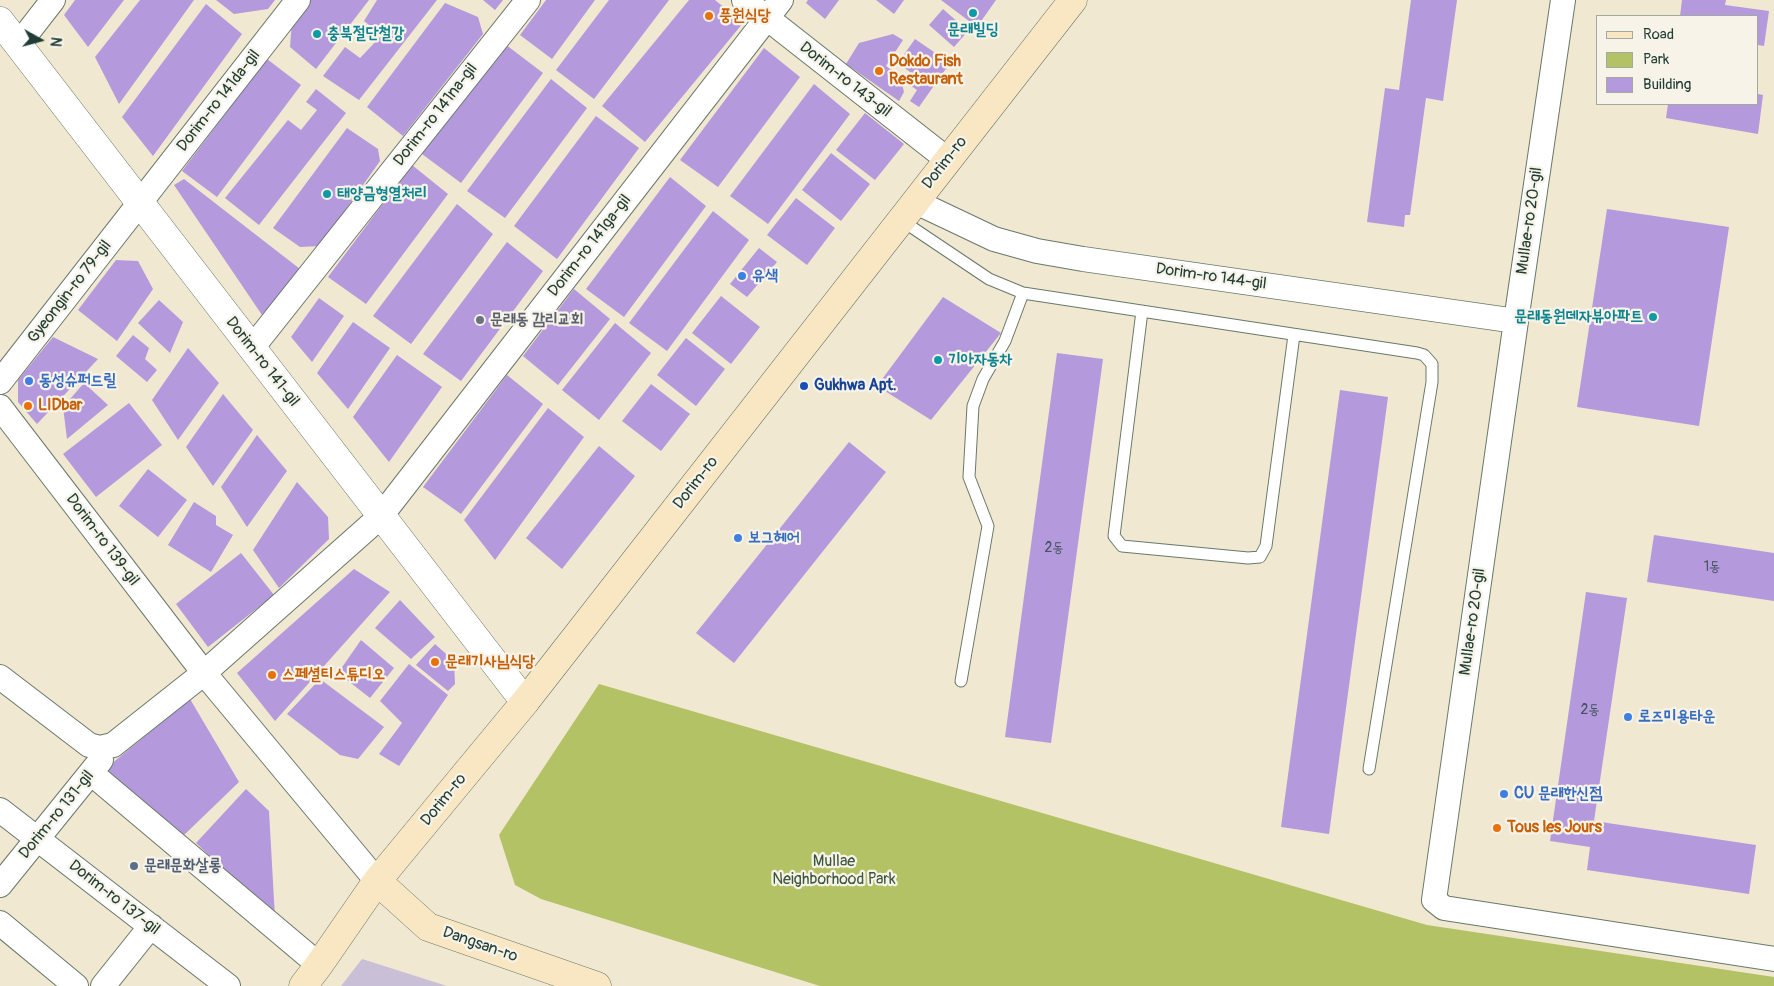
<!DOCTYPE html>
<meta charset="utf-8">
<style>
body{margin:0}
#map{position:relative;width:1774px;height:986px;overflow:hidden;background:#f0e8d0;font-family:Pangolin,sans-serif}
canvas{display:block}
.legend{position:absolute;left:1596px;top:15px;width:162px;height:90px;box-sizing:border-box;background:#f7f3e8;border:1px solid #a1aaa0;margin:0;padding:6px 9px;list-style:none;font-size:15px;color:#1f3d34}
.legend li{display:flex;align-items:center;gap:10px;height:25px}
.legend b{width:25px;border:1px solid #a1aaa0}
.north{position:absolute;left:15px;top:15px;width:50px;height:50px;-webkit-text-stroke:4px #f7f3e8;paint-order:stroke;rotate:97deg;font-size:14px;font-weight:700;line-height:20px;text-align:center;color:#1f3d34}
.north::after{content:'';display:block;margin:auto;width:18px;height:22px;background:#1f3d34;clip-path:polygon(50% 0,100% 100%,50% 72%,0 100%)}
</style>
<div id="map">
<canvas width="1774" height="986"></canvas>
<ul class="legend">
<li><b style="height:6px;background:#f9e7c3"></b>Road</li>
<li><b style="height:14px;background:#b3c264"></b>Park</li>
<li><b style="height:14px;background:#b499dd"></b>Building</li>
</ul>
<div class="north">N</div>
</div>
<script>
const ctx = document.querySelector('canvas').getContext('2d');
ctx.lineJoin = 'round';
function fillPath(path, color) {
  ctx.fillStyle = color;
  ctx.fill(path, 'evenodd');
}
function trace(path, color, width, dash) {
  ctx.strokeStyle = color;
  ctx.lineWidth = width;
  ctx.lineCap = dash ? 'butt' : 'round';
  ctx.setLineDash(dash || []);
  ctx.stroke(path);
}
function write(font, color, halo, rows, align = 'center') {
  ctx.font = font + ' Pangolin,"Poor Story",sans-serif';
  ctx.lineWidth = 4.5;
  ctx.setLineDash([]);
  ctx.textBaseline = 'middle';
  ctx.strokeStyle = halo;
  ctx.fillStyle = color;
  for (const [text, x, y, turn = 0] of rows) {
    ctx.save();
    ctx.translate(x, y);
    ctx.rotate((+turn || 0) * Math.PI / 180);
    ctx.textAlign = isNaN(turn) ? turn : align;
    if (halo) ctx.strokeText(text, 0, 0);
    ctx.fillText(text, 0, 0);
    ctx.restore();
  }
}
fillPath(new Path2D(`
 M362 959 447 986H341Z`), '#c9bfd7');
fillPath(new Path2D(`
 M599 684 1427 925 1774 977V986H820L541 899 515 885 499 835Z`), '#b3c264');
fillPath(new Path2D(`
 M75 0H124L88 47 64 15Z
 M140 0H194L119 104 95 57Z
 M216 0H275L268 9 234 14Z
 M308 0H369L316 69 290 47 292 21Z
 M377 0H437L359 100 323 76 345 47 360 58 382 35 364 21Z
 M483 0H503L495 10Z
 M546 0H595L552 59 520 35Z
 M609 0H669L594 99 556 70Z
 M689 0H715L743 23 645 142 602 106Z
 M808 0H839L825 19 806 3Z
 M876 0H904L894 14Z
 M941 0H996L977 27Z
 M1411 0H1457L1443 101 1426 98 1410 215H1405L1404 227 1367 222 1385 88 1399 90Z
 M1682 0H1726L1725 5 1769 11 1764 46 1758 45V16H1680Z
 M445 3 478 17 483 34 403 136 367 107Z
 M206 4 242 34 153 156 122 117Z
 M943 9 968 31 954 47 929 25Z
 M893 34 903 40 886 66 900 75 904 92 899 101 846 64 859 43Z
 M915 39 950 63 919 107 910 101 917 90 904 81 910 72 898 63Z
 M501 41 543 73 461 183 418 151Z
 M764 48 800 77 718 187 680 160Z
 M267 59 301 85 217 197 182 171Z
 M551 79 587 108 505 218 467 191Z
 M814 84 850 114 768 224 730 196Z
 M316 89 346 113 259 225 225 198 288 120 301 130 317 110 306 102Z
 M1758 94 1763 95 1758 134 1666 118 1668 104H1758Z
 M865 113 904 144 875 180 836 150Z
 M596 116 639 148 557 259 514 226Z
 M347 128 378 149 380 161 320 246 300 247 273 228Z
 M831 153 870 184 841 221 802 190Z
 M412 165 448 194 366 304 328 277Z
 M670 177 706 206 624 317 586 289Z
 M184 179 300 269 262 315 174 185Z
 M796 198 835 228 807 265 767 235Z
 M457 204 493 234 411 344 373 316Z
 M1607 209 1729 227 1699 426 1577 407Z
 M713 211 749 240 667 351 629 323Z
 M507 242 543 271 461 381 423 354Z
 M759 248 777 262 747 297 730 284Z
 M116 260 138 261 153 289 117 341 78 310Z
 M574 289 610 319 558 385 523 356Z
 M721 296 760 327 731 364 692 333Z
 M943 297 1001 333 931 420 877 386Z
 M319 298 344 316 312 362 291 337Z
 M159 300 183 322 170 353 138 323Z
 M353 322 390 348 348 409 317 373Z
 M615 323 651 353 599 420 562 390Z
 M133 335 149 348 145 359 157 370 147 382 116 356Z
 M53 337 98 359 37 424 18 402V380Z
 M686 338 725 369 696 406 657 375Z
 M188 348 219 383 178 440 152 400Z
 M1057 353 1103 359 1051 743 1005 737Z
 M397 355 442 387 389 462 353 417Z
 M507 375 543 404 461 514 423 487Z
 M84 383 108 405 67 439 63 407Z
 M651 384 690 414 661 451 622 421Z
 M1340 390 1388 397 1329 834 1281 827Z
 M223 394 253 430 213 486 186 447Z
 M129 403 162 445 96 497 63 454Z
 M548 408 584 437 495 560 464 520Z
 M257 435 287 471 247 527 221 487Z
 M849 442 886 472 734 663 696 633Z
 M599 446 635 476 562 569 526 538Z
 M148 469 187 500 158 537 119 506Z
 M297 482 328 517 329 539 279 588 253 550Z
 M194 502 216 516V525L233 535 211 572 168 545Z
 M1654 535 1774 553V601L1647 582Z
 M241 553 274 595 208 647 176 604Z
 M354 569 390 592 275 721 237 673Z
 M1586 592 1627 598 1594 821 1756 845 1749 894 1587 870 1590 847 1550 841Z
 M400 600 435 637 411 659 375 628Z
 M361 640 394 668 370 698 338 673Z
 M435 644 454 661 455 684 448 691 416 665Z
 M409 664 448 695 399 766 379 754 402 723 380 701Z
 M320 679 384 727 358 759 340 755 287 714Z
 M190 699 239 782 183 836 99 774Z
 M246 789 269 811 275 918 196 843Z`), '#b499dd');
const service = new Path2D(`
 M901 220 989 279 1023 293 1417 353 1424 355 1432 364V382L1369 769
 M1142 311 1114 536 1122 546 1248 558 1260 557 1266 546 1294 335
 M961 681 988 526 969 477 973 406 983 379 1005 341 1023 293`);
const minor = new Path2D(`
 M744 0 948 160
 M1563 0 1516 321 1434 900 1444 908 1774 959
 M18 45 53 0
 M916 202 994 239 1037 251 1083 259 1516 321
 M252 348 528 0
 M0 382 298 0
 M0 407 204 673 377 881
 M0 677 89 745 100 748 113 745 204 673 381 516 781 0
 M91 773 319 965
 M0 810 228 986
 M0 885 101 760
 M0 923 76 986
 M103 986 151 926`);
const tertiary = new Path2D(`
 M0 21 525 702`);
const secondary = new Path2D(`
 M377 881 428 927 597 986
 M303 986 319 965 377 881 525 702 1073 0`);
trace(service, '#68796b', 13);
trace(minor, '#68796b', 26);
trace(tertiary, '#68796b', 29);
trace(secondary, '#68796b', 29);
trace(service, '#fff', 11);
trace(minor, '#fff', 24);
trace(tertiary, '#fff', 28);
trace(secondary, '#f9e7c3', 28);
for (const [x, y, r, color] of [
 [973,13,5,"#0f9aa8"],
 [709,16,5,"#e8710a"],
 [317,34,5,"#0f9aa8"],
 [879,71,5,"#e8710a"],
 [327,194,5,"#0f9aa8"],
 [742,276,5,"#3f7fe0"],
 [1653,317,5,"#0f9aa8"],
 [480,320,5,"#6b7280"],
 [938,360,5,"#0f9aa8"],
 [29,381,5,"#3f7fe0"],
 [804,386,5,"#1a4fb4"],
 [28,406,5,"#e8710a"],
 [738,538,5,"#3f7fe0"],
 [435,662,5,"#e8710a"],
 [272,675,5,"#e8710a"],
 [1628,717,5,"#3f7fe0"],
 [1504,794,5,"#3f7fe0"],
 [1497,828,5,"#e8710a"],
 [134,866,5,"#5c6f8a"]
]) {
  const dot = new Path2D();
  dot.arc(x, y, r, 0, 2 * Math.PI);
  ctx.fillStyle = color;
  ctx.fill(dot);
  trace(dot, '#f7f3e8', 2);
}
write('14px', '#44545e', null, [
 ["2동",1054,548],
 ["1동",1712,567],
 ["2동",1590,710]
]);
write('bold 16px', '#c56008', '#f7f3e8', [
 ["풍원식당",719,16],
 ["Dokdo Fish",889,62],
 ["Restaurant",889,80],
 ["LIDbar",38,406],
 ["문래기사님식당",445,662],
 ["스페셜티스튜디오",282,675],
 ["Tous les Jours",1507,828]
], 'left');
write('bold 16px', '#0d838f', '#f7f3e8', [
 ["문래빌딩",973,30,"center"],
 ["충북절단철강",327,34],
 ["태양금형열처리",337,194],
 ["문래동원데자뷰아파트",1643,317,"right"],
 ["기아자동차",948,360]
], 'left');
write('16px', '#1f3d34', '#f7f3e8', [
 ["Dorim-ro 143-gil",845,80,38],
 ["Dorim-ro 141da-gil",219,101,-52],
 ["Dorim-ro 141na-gil",436,115,-52],
 ["Dorim-ro",945,163,-52],
 ["Mullae-ro 20-gil",1530,221,-82],
 ["Dorim-ro 141ga-gil",590,246,-52],
 ["Dorim-ro 144-gil",1211,277,8],
 ["Gyeongin-ro 79-gil",70,292,-52],
 ["Dorim-ro 141-gil",262,362,52],
 ["Dorim-ro",696,483,-52],
 ["Dorim-ro 139-gil",102,540,53],
 ["Mullae-ro 20-gil",1473,622,-82],
 ["Dorim-ro",444,800,-51],
 ["Dorim-ro 131-gil",57,815,-51],
 ["Dorim-ro 137-gil",114,898,38],
 ["Dangsan-ro",480,945,19]
]);
write('bold 16px', '#366cbe', '#f7f3e8', [
 ["유색",752,276],
 ["동성슈퍼드릴",39,381],
 ["보그헤어",748,538],
 ["로즈미용타운",1638,717],
 ["CU 문래한신점",1514,794]
], 'left');
write('bold 16px', '#5b616d', '#f7f3e8', [
 ["문래동 감리교회",490,320]
], 'left');
write('bold 16px', '#164399', '#f7f3e8', [
 ["Gukhwa Apt.",814,386]
], 'left');
write('16px', '#3d583e', '#f7f3e8', [
 ["Mullae",834,862],
 ["Neighborhood Park",834,880]
]);
write('bold 16px', '#4e5e75', '#f7f3e8', [
 ["문래문화살롱",144,866]
], 'left');
</script>
